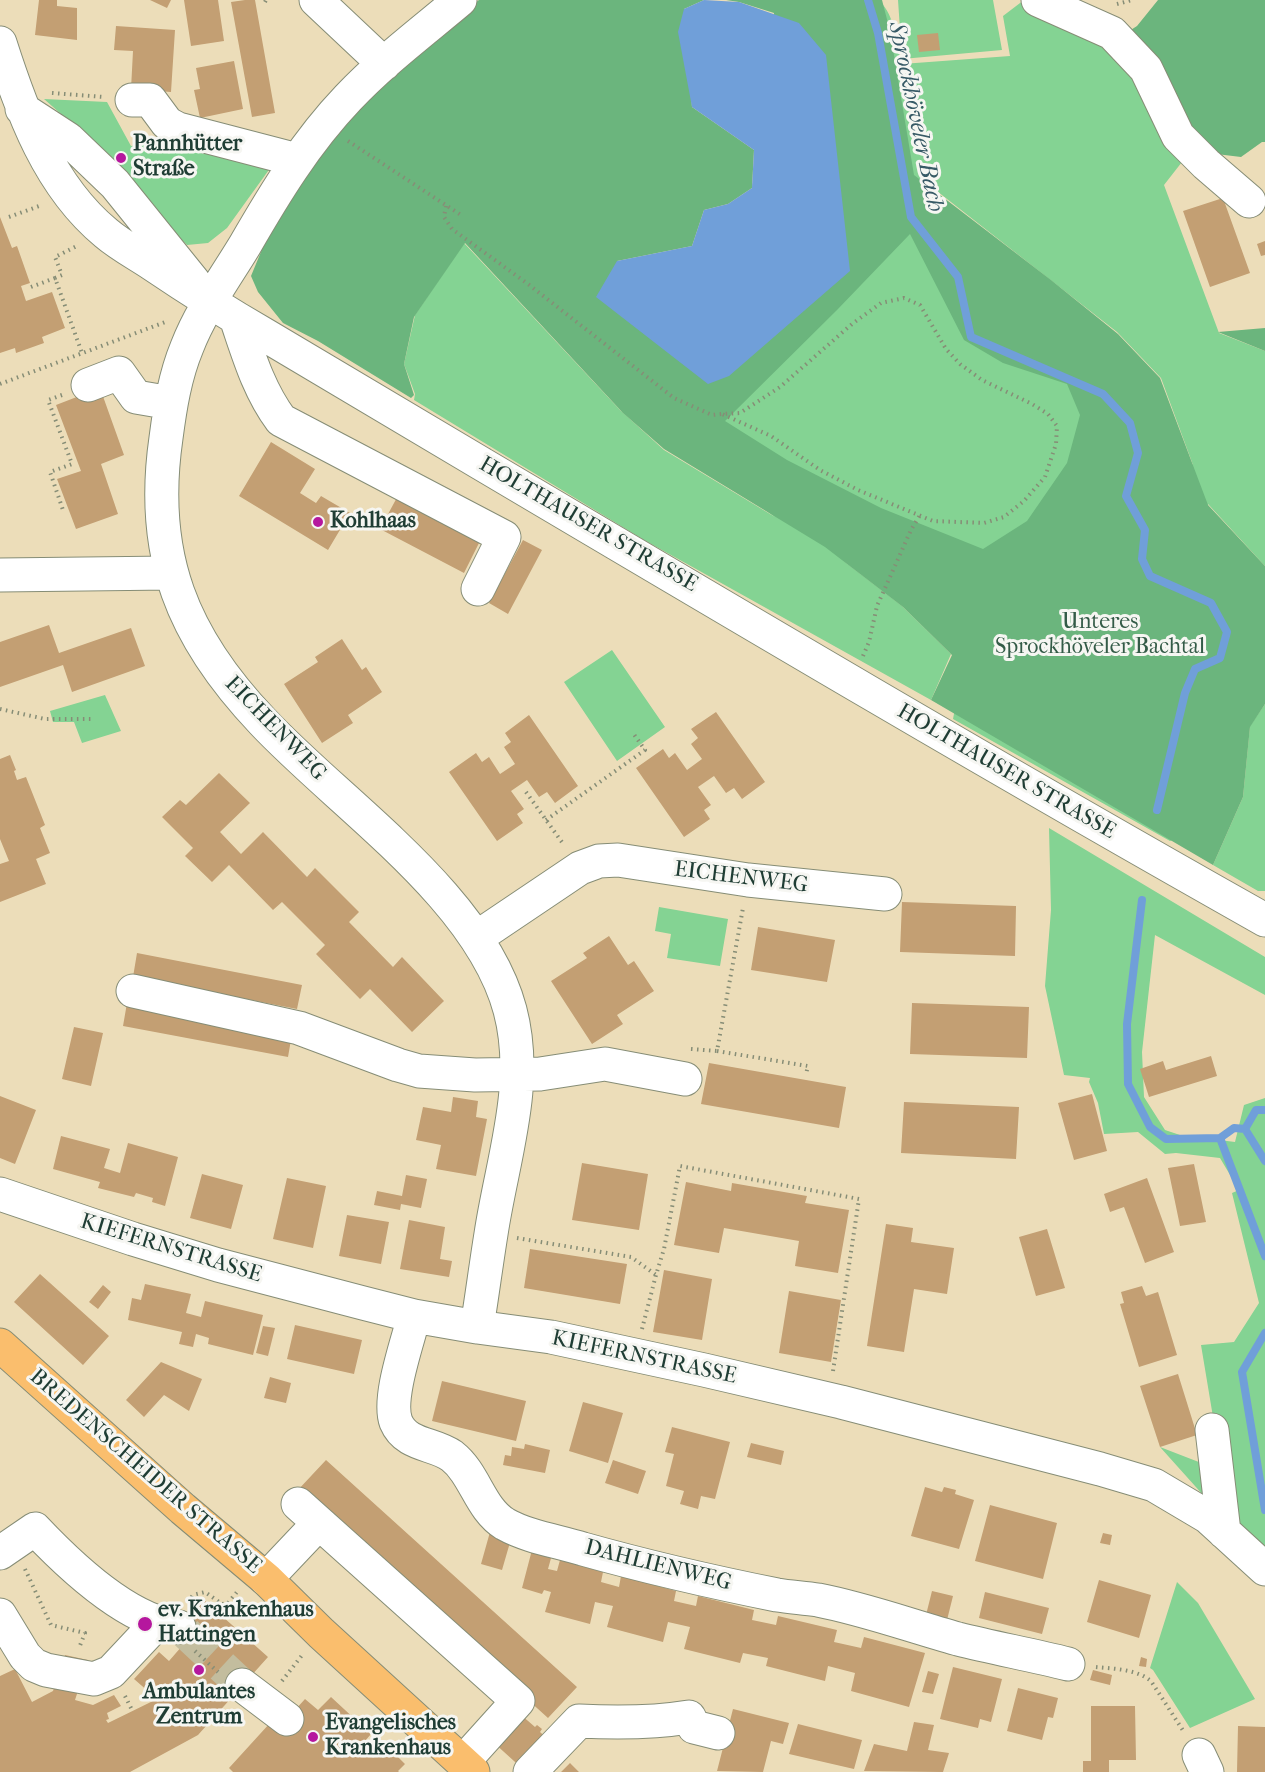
<!DOCTYPE html>
<meta charset="utf-8">
<style>
body{margin:0}
canvas{display:block;background:#ecddb9}
</style>
<canvas width="1265" height="1772"></canvas>
<script>
const ctx = document.querySelector('canvas').getContext('2d');
ctx.lineJoin = 'round';
function fillPath(path, color) {
  ctx.fillStyle = color;
  ctx.fill(path, 'evenodd');
}
function trace(path, color, width, dash) {
  ctx.strokeStyle = color;
  ctx.lineWidth = width;
  ctx.lineCap = dash ? 'butt' : 'round';
  ctx.setLineDash(dash || []);
  ctx.stroke(path);
}
function write(font, color, halo, rows, align = 'center') {
  ctx.font = font + ' "IM FELL French Canon",serif';
  ctx.lineWidth = 6;
  ctx.setLineDash([]);
  ctx.textBaseline = 'middle';
  ctx.strokeStyle = halo;
  ctx.fillStyle = color;
  for (const [text, x, y, turn = 0] of rows) {
    ctx.save();
    ctx.translate(x, y);
    ctx.rotate((+turn || 0) * Math.PI / 180);
    ctx.textAlign = isNaN(turn) ? turn : align;
    if (halo) ctx.strokeText(text, 0, 0);
    ctx.fillText(text, 0, 0);
    ctx.restore();
  }
}
fillPath(new Path2D(`
 M879 0C896 18 896 41 902 64L1010 56 1003 16 1024 0 1108 36 1189 153 1164 185 1219 333 1265 351V566L1208 504 1184 835 1170 841 953 719 957 698 958 663 942 632 841 559 902 606 951 654 931 700 644 540 414 400 415 394 404 364 415 315 464 243 620 410 664 450 775 517 683 451ZM933 188 1117 332 1161 378 1193 465Z
 M898 0H993L1002 50 902 59Z
 M44 99 107 102 131 146 184 139 276 160 227 228 208 243 187 245 169 227 129 174Z
 M612 650 665 727 617 761 564 682Z
 M105 695 121 731 82 743 74 722H53L50 711Z
 M1265 704V891H1258L1213 865 1243 797 1250 726Z
 M1049 828 1265 957V995L1155 935 1142 1052 1144 1097 1165 1130 1180 1135 1235 1142 1244 1105 1265 1098V1564L1160 1447 1222 1471 1201 1345 1234 1342 1259 1303 1232 1193 1239 1190 1220 1158 1176 1153 1165 1154 1138 1132 1104 1134 1098 1103 1089 1082 1090 1078 1064 1075 1045 986 1051 910Z
 M659 907 728 919 720 966 667 958 671 934 655 931Z
 M1177 1582 1198 1603 1255 1699 1190 1728 1153 1670 1150 1668Z`), '#84d393');
fillPath(new Path2D(`
 M479 0H704L684 9 692 107 754 150 752 188 728 204 704 210 692 246 617 261 729 376 774 13 739 2 726 0H882L890 31 914 175 1051 280 1118 334 1160 378 1208 505 1265 566V704L1250 727 1243 797 1213 865 931 700 952 655 903 607 825 547 664 449 623 413 465 243 414 317 404 364 414 395 411 398 318 341 283 323 258 292 251 276 277 213 311 154 428 38ZM910 234 964 340 1003 363 1067 384 1080 415 1067 463 1027 521 983 549 881 508 787 460 725 421 837 310Z
 M1158 0H1265V142H1262L1241 157 1200 152 1123 35 1137 26Z
 M1265 328V351L1218 332Z`), '#6bb57d');
fillPath(new Path2D(`
 M704 0 739 2 799 23 826 55 850 271 729 376 708 384 596 297 617 261 692 246 704 210 728 204 752 188 754 150 692 107 678 32 684 9Z`), '#709fd9');
trace(new Path2D(`
 M868 0 878 33 911 217 958 277 971 337 1103 394 1130 423 1138 453 1126 496 1145 530 1142 559 1150 576 1211 603 1227 632 1220 658 1195 669 1185 693 1157 810
 M1142 900 1127 1024 1128 1084 1150 1127 1166 1139 1220 1138 1265 1256
 M1245 1129 1265 1161
 M1220 1138 1234 1128 1245 1129 1256 1110H1265
 M1265 1333 1242 1372 1265 1510`), '#709fd9', 8);
fillPath(new Path2D(`
 M39 0H57V6L77 8V40L35 35Z
 M150 0H171L167 8Z
 M184 0H218L224 41 191 46Z
 M245 0H255L275 113 252 117 231 2Z
 M116 26 175 30 171 92 131 89 133 51 114 50Z
 M938 33 940 50 919 52 917 35Z
 M234 61 243 109 200 118 194 90 200 89 196 68Z
 M1223 198 1250 273 1210 287 1183 211Z
 M0 217 12 248 17 246 30 283 21 286 26 301 52 292 65 328 42 337 44 343 16 353 15 348 0 353Z
 M1265 241V255L1261 256 1257 244Z
 M100 388 124 455 101 464 118 514 76 529 57 479 81 471 56 405Z
 M271 442 315 469 300 493 316 503 321 496 350 513 328 550 239 496Z
 M401 490 484 533 464 573 380 529Z
 M523 540 542 550 508 614 489 603Z
 M49 625 59 653 131 628 145 666 72 692 63 665 0 687V642Z
 M342 639 362 670 366 667 382 692 348 715 353 723 322 743 284 684 318 662 315 657Z
 M716 712 765 782 742 799 734 788 726 793 714 776 698 787 711 805 704 810 710 819 684 837 636 768 663 749 669 758 675 753 687 770 702 759 691 744 698 738 691 729Z
 M529 715 578 786 555 803 547 792 539 797 527 780 511 791 524 809 517 814 523 823 497 841 449 772 476 753 482 762 489 757 500 774 515 764 504 747 511 742 505 733Z
 M10 755 16 770 14 771 17 780 26 777 45 825 40 828 50 853 36 859 46 884 0 902V864L9 861 0 839V759Z
 M219 773 250 803 220 832 241 854 263 832 307 877 315 868 359 912 349 922 393 967 402 957 444 1001 412 1032 370 989 360 999 316 954 325 945 282 902 273 910 229 865 212 882 185 856 193 848 162 817 180 800 186 805Z
 M902 902 1016 906 1015 956 900 952Z
 M758 927 835 940 827 982 751 970Z
 M609 936 628 965 634 961 654 991 617 1015 623 1024 592 1044 551 981 587 958 583 953Z
 M137 953 302 985 297 1009 133 977Z
 M127 1003 292 1034 288 1057 123 1026Z
 M912 1003 1029 1007 1027 1058 910 1054Z
 M74 1027 103 1033 91 1086 62 1079Z
 M1211 1056 1217 1076 1149 1097 1140 1069 1163 1061 1166 1070Z
 M709 1063 846 1087 839 1128 701 1104Z
 M1092 1094 1107 1151 1074 1160 1058 1103Z
 M0 1096 36 1110 15 1164 0 1158Z
 M453 1097 478 1101 476 1117 487 1119 476 1176 436 1169 441 1145 416 1140 423 1107 451 1112Z
 M904 1102 1019 1107 1016 1159 901 1153Z
 M61 1136 110 1149 104 1168 120 1173 128 1143 178 1157 165 1206 152 1202 153 1198 136 1193 134 1197 98 1188 100 1182 53 1169Z
 M582 1163 648 1174 639 1230 572 1220Z
 M1194 1164 1206 1222 1180 1226 1168 1168Z
 M202 1174 243 1185 231 1229 190 1218Z
 M406 1175 427 1179 421 1208 401 1204 400 1210 374 1205 377 1191 402 1196Z
 M287 1178 326 1186 313 1248 273 1239Z
 M1147 1178 1174 1252 1145 1263 1124 1207 1110 1212 1104 1194Z
 M686 1182 731 1191 732 1183 807 1196 805 1203 849 1210 838 1273 795 1266 799 1241 724 1228 719 1253 674 1245Z
 M347 1215 389 1222 381 1264 339 1256Z
 M409 1220 445 1227 440 1259 452 1261 449 1277 400 1269Z
 M886 1224 913 1228 911 1242 954 1248 947 1294 914 1289 904 1352 867 1346Z
 M1047 1229 1065 1288 1036 1296 1019 1237Z
 M530 1249 627 1264 620 1304 524 1288Z
 M664 1270 712 1279 702 1340 653 1332Z
 M40 1274 109 1336 83 1365 14 1302Z
 M145 1284 191 1294 186 1313 201 1317 205 1301 263 1315 253 1355 208 1344 209 1338 196 1334 193 1347 179 1344 182 1332 128 1320 132 1298 141 1300Z
 M103 1285 111 1292 98 1309 89 1302Z
 M1142 1286 1146 1296 1158 1292 1177 1355 1139 1367 1120 1304 1124 1303 1121 1292Z
 M789 1291 841 1300 831 1362 779 1353Z
 M295 1325 362 1340 354 1374 287 1359Z
 M263 1326 275 1328 268 1356 256 1353Z
 M161 1362 202 1379 189 1411 164 1395 144 1417 126 1400Z
 M1178 1374 1197 1435 1160 1447 1140 1386Z
 M270 1377 291 1383 286 1403 264 1398Z
 M442 1381 526 1401 516 1441 432 1421Z
 M583 1402 623 1413 608 1463 569 1451Z
 M672 1427 730 1442 715 1499 701 1496 698 1509 680 1504 684 1491 666 1486 674 1454 665 1452Z
 M751 1443 784 1451 781 1465 747 1457Z
 M525 1444 550 1450 545 1473 503 1465 505 1455 511 1456 512 1447 524 1449Z
 M326 1460 577 1687 548 1718 297 1491Z
 M613 1460 646 1471 638 1494 605 1483Z
 M925 1487 942 1492 944 1487 956 1490 955 1494 974 1500 959 1549 911 1536Z
 M990 1505 1057 1523 1043 1579 975 1561Z
 M490 1532 511 1539 502 1570 481 1564Z
 M1103 1533 1112 1535 1110 1545 1100 1543Z
 M533 1546 553 1551 548 1569 557 1571 560 1560 603 1572 601 1582 619 1587 621 1576 676 1591 674 1601 696 1606 698 1596 754 1610 752 1620 776 1625 778 1616 837 1630 834 1642 861 1648 864 1637 925 1653 909 1707 851 1691 855 1673 828 1666 825 1681 766 1666 768 1658 743 1653 740 1663 684 1649 690 1627 668 1622 663 1642 607 1627 613 1606 595 1602 590 1624 545 1612 551 1592 544 1590 542 1594 522 1588Z
 M1099 1580 1151 1595 1139 1638 1087 1622Z
 M932 1591 953 1596 947 1620 926 1615Z
 M985 1592 1049 1608 1042 1634 979 1618Z
 M204 1600 268 1657 198 1735 130 1772H0V1676L15 1669 32 1702 53 1691 65 1655 88 1660 75 1700 93 1705 114 1695 121 1706 107 1713 109 1719 106 1720 108 1723 157 1699 134 1679 159 1652 169 1661 189 1638 178 1630Z
 M1141 1657 1147 1659 1146 1667 1139 1666Z
 M953 1667 1002 1679 991 1722 980 1719 978 1728 940 1719Z
 M1093 1670 1112 1675 1110 1685 1090 1680Z
 M928 1671 939 1674 933 1694 922 1692Z
 M1018 1688 1058 1698 1053 1718 1048 1717 1042 1740 1007 1731Z
 M331 1697 371 1734 365 1741 383 1758 391 1750 405 1764 398 1771 399 1772H233L229 1768 270 1723 277 1730 305 1699 318 1710Z
 M1091 1706H1135L1136 1760H1109V1772H1083V1761H1091Z
 M733 1709 789 1723 783 1744 771 1741 763 1772 717 1771Z
 M520 1714 535 1727 537 1725 542 1729 540 1732 551 1742 525 1771 493 1742Z
 M914 1722 934 1725 928 1750 949 1753 943 1772 864 1771 874 1744 907 1751Z
 M798 1724 862 1740 854 1769 789 1754Z
 M1238 1726 1265 1727V1772H1237Z
 M570 1763 579 1772H561Z`), '#c39f73');
trace(new Path2D(`
 M186 1633 242 1685`), '#c3bd9e', 33, [33, 16]);
const minor = new Path2D(`
 M316 0 384 64
 M460 0C422 32 382 62 348 98 306 142 275 193 245 245 225 278 201 311 187 347 175 376 170 407 166 438 149 555 182 637 263 722 341 805 480 897 510 1010 530 1085 502 1160 491 1234 486 1265 482 1296 477 1327
 M1038 0 1112 33 1146 69 1178 136 1206 164 1249 201
 M0 43C22 112 49 186 106 233 120 245 137 254 152 264 189 289 227 313 265 335 338 378 410 421 482 464 742 618 1002 772 1265 920
 M132 100H150L167 123 178 129 297 160
 M22 109 68 139 115 184 194 282
 M236 318C248 353 258 389 281 420L504 537 478 589
 M88 385 119 373 136 397 171 403
 M0 575 170 573
 M476 938 580 868 599 861 618 860 748 880 885 894
 M133 991 299 1028 398 1065 419 1071 475 1075 540 1074 605 1064 685 1079
 M0 1194 133 1239 218 1265 363 1303 414 1316 477 1327 551 1337 704 1370 841 1402 1100 1469 1154 1485 1208 1517 1265 1569
 M414 1316C408 1341 387 1398 396 1422 406 1446 434 1443 452 1456 475 1474 480 1509 505 1524 528 1537 557 1541 583 1549 647 1567 712 1582 777 1595 790 1597 804 1598 818 1600 865 1609 911 1626 958 1639 994 1648 1032 1655 1068 1664
 M1212 1430 1224 1532
 M298 1504 518 1701 463 1762
 M0 1553 35 1529C70 1566 128 1621 179 1627
 M266 1579 319 1523
 M0 1615 25 1656 34 1665 46 1670 94 1679 111 1672 157 1623
 M242 1685 287 1719
 M1199 1755 1207 1772
 M530 1772 579 1721C616 1723 652 1723 689 1717L694 1727 718 1733`);
const major = new Path2D(`
 M0 1345 183 1509 266 1579 321 1633 473 1772`);
trace(minor, '#868d76', 35);
trace(major, '#868d76', 35);
trace(new Path2D(`
 M265 2 266 0
 M1117 4 1132 0
 M52 93 104 97
 M348 141 461 215
 M446 206 444 217 452 229 528 284 674 398 712 415 722 414 740 413 780 387 852 324 881 303 904 298 920 305 946 349 960 364 982 380 1032 404 1048 414 1057 426 1056 444 1045 477 1024 501 1004 517 984 523 933 521 858 490 820 470 771 436 722 414
 M9 217 42 205
 M55 278 62 275 55 257 79 245
 M31 287 55 278 82 353
 M0 384 168 321
 M62 395 48 400 72 464 50 472 64 513
 M863 656 869 642 877 606 911 530 920 515
 M0 709 45 719H92
 M526 792 564 845
 M546 820 645 750 633 733
 M691 1049 717 1051 743 908
 M717 1051 808 1066 806 1074
 M517 1238 631 1257 656 1275
 M642 1329 656 1275 664 1249 680 1166 859 1199 833 1371
 M25 1569 51 1625 85 1633 79 1648
 M188 1602 193 1595 205 1592 222 1604 228 1603 237 1592
 M195 1651 218 1672
 M1096 1667C1115 1669 1136 1669 1151 1681L1184 1732
 M282 1681 303 1654
 M125 1696 133 1712`), '#868d76', 4, [1.5, 4.5]);
trace(minor, '#fff', 33);
trace(major, '#fabe6d', 33);
for (const [x, y, r, color] of [
 [121,158,6,"#b5179e"],
 [318,522,6,"#b5179e"],
 [145,1624,8,"#b5179e"],
 [199,1670,6,"#b5179e"],
 [313,1737,6,"#b5179e"]
]) {
  const dot = new Path2D();
  dot.arc(x, y, r, 0, 2 * Math.PI);
  ctx.fillStyle = color;
  ctx.fill(dot);
  trace(dot, '#f6f6f2', 2);
}
write('bold 22px', '#1f3d34', '#f6f6f2', [
 ["Pannhütter",133,145],
 ["Straße",133,170],
 ["Kohlhaas",330,522],
 ["ev. Krankenhaus",158,1611],
 ["Hattingen",158,1636],
 ["Ambulantes",199,1693,"center"],
 ["Zentrum",199,1718,"center"],
 ["Evangelisches",325,1724],
 ["Krankenhaus",325,1749]
], 'left');
write('22px', '#1f3d34', '#f6f6f2', [
 ["HOLTHAUSER STRASSE",588,525,30],
 ["EICHENWEG",275,729,46],
 ["HOLTHAUSER STRASSE",1006,772,30],
 ["EICHENWEG",741,878,7],
 ["KIEFERNSTRASSE",171,1249,17],
 ["KIEFERNSTRASSE",644,1358,12],
 ["BREDENSCHEIDER STRASSE",145,1472,41],
 ["DAHLIENWEG",658,1566,14]
]);
write('22px', '#335b47', '#f6f6f2', [
 ["Unteres",1100,623],
 ["Sprockhöveler Bachtal",1100,648]
]);
write('italic 24px', '#375a66', '#f6f6f2', [
 ["Sprockhöveler Bach",915,117,78]
]);
</script>
